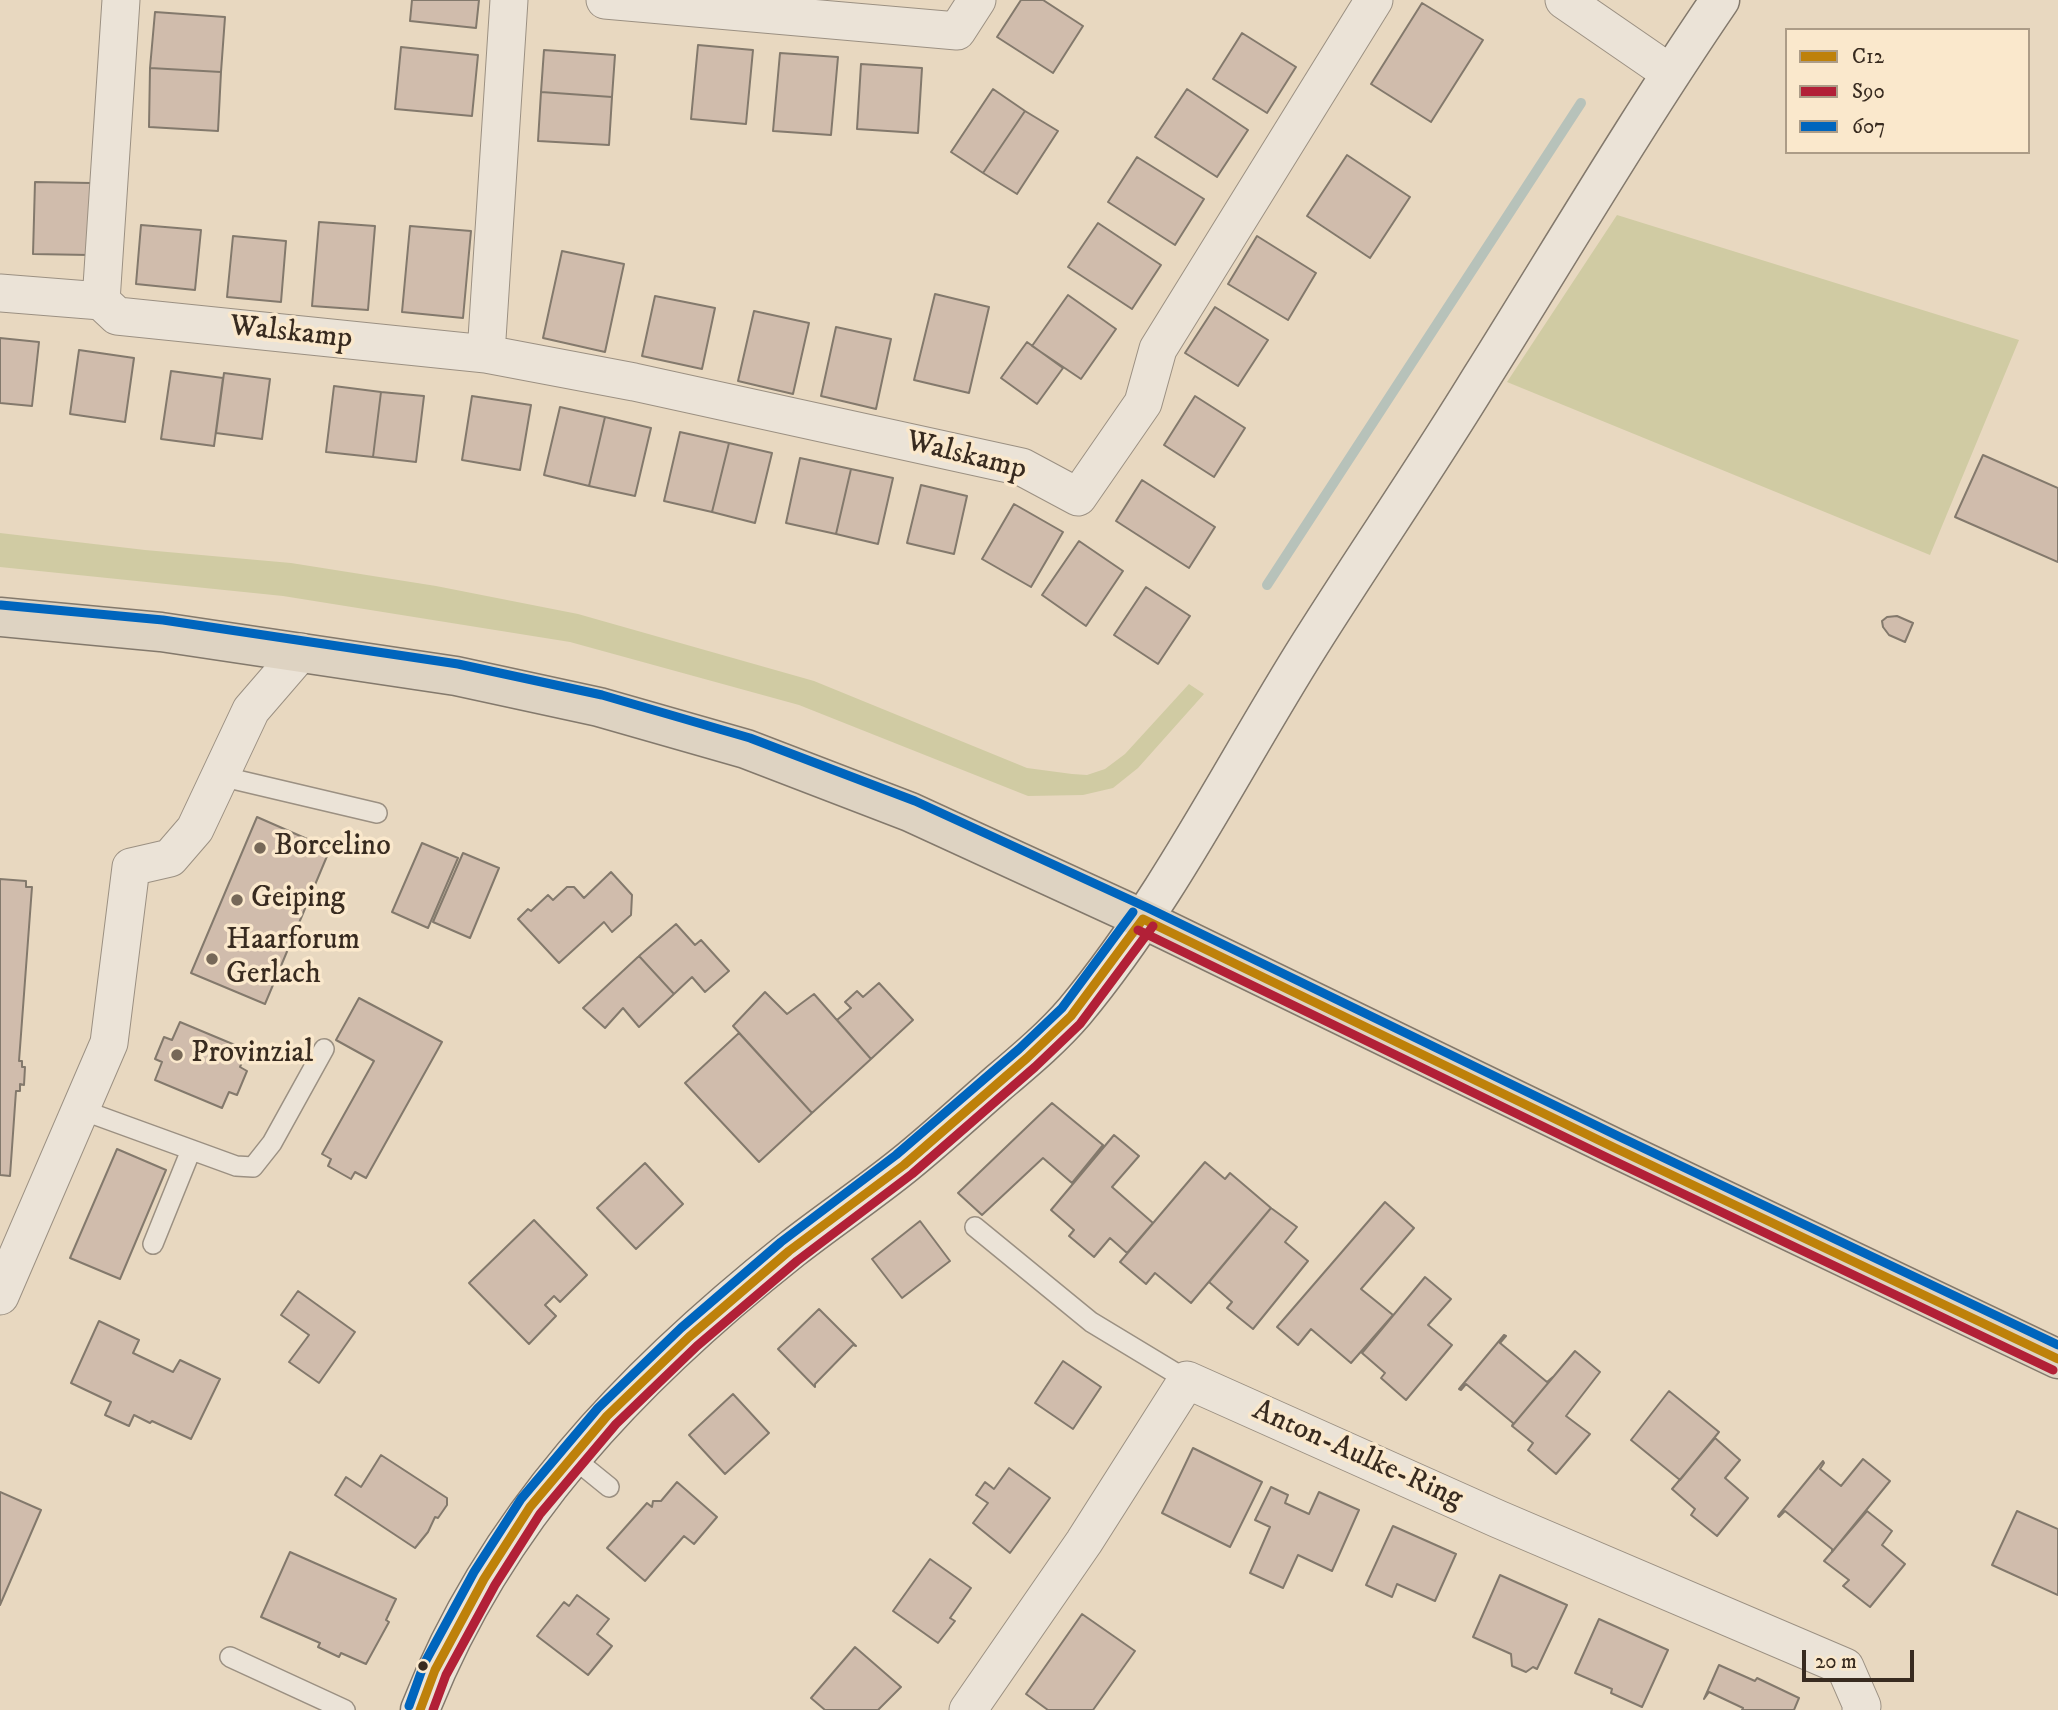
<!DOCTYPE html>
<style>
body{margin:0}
#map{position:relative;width:2058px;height:1710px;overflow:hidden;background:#e8d8c0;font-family:"IM FELL DW Pica",serif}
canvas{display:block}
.legend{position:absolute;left:1785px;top:28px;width:245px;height:126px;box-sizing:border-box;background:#fae8cc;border:2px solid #ac9c87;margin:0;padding:9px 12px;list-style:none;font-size:21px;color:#382b20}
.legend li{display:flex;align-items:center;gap:14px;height:35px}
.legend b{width:35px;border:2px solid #ac9c87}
.scale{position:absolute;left:1802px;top:1650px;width:112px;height:32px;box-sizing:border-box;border:4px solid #382b20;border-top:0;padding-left:9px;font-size:21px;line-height:24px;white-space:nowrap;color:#382b20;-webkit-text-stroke:5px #fae8cc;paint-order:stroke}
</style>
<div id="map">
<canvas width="2058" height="1710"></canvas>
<ul class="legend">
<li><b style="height:9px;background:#be810a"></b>C12</li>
<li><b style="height:9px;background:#b22037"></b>S90</li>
<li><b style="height:9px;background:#0065bd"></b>607</li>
</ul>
<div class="scale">20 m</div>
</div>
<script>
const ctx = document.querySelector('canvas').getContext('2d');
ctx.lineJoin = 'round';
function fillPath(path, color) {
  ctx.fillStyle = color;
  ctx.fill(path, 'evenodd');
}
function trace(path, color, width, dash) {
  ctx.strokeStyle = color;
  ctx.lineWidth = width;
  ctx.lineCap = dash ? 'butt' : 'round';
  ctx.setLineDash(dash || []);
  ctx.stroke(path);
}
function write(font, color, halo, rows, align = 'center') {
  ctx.font = font + ' "IM FELL DW Pica",serif';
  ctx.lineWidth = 7;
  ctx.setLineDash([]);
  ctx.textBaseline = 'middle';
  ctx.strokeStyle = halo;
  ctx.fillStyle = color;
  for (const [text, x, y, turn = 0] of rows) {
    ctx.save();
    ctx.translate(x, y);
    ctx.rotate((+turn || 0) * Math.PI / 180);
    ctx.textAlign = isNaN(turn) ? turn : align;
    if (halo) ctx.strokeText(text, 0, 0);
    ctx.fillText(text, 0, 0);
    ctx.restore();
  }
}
fillPath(new Path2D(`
 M1617 215 2019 340 1930 555 1507 382Z
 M0 533 145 550 291 563 436 586 578 614 814 681 1027 768 1072 774 1087 775 1105 769 1125 754 1189 684 1204 694 1138 768 1113 788 1083 795 1028 796 799 705 570 642 283 596 0 567Z`), '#d0cba3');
trace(new Path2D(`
 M1267 585 1581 103`), '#b7c2ba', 10);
const building = new Path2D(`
 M412 0H479L476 28 410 21Z
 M1021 0H1043L1083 26 1053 73 997 37Z
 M1422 3 1483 40 1431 122 1371 84Z
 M155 12 225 17 221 72 150 68Z
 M1242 33 1296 67 1267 113 1213 79Z
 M698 45 753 50 746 124 691 119Z
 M401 47 478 55 472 116 395 109Z
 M544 50 615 55 612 97 541 92Z
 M780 53 838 57 831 135 773 131Z
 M861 64 922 68 918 133 857 129Z
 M150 68 221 72 218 131 149 127Z
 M993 89 1025 111 983 173 951 152Z
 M1187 89 1248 130 1217 177 1155 137Z
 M541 92 612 97 609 145 538 141Z
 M1025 111 1058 131 1017 194 983 173Z
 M1347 155 1410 197 1370 258 1307 216Z
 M1137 157 1204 199 1175 245 1108 202Z
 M35 182 91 183 89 255 33 254Z
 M319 222 375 226 368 310 312 306Z
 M1098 223 1161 265 1132 309 1068 267Z
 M141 225 201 230 195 290 136 284Z
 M410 226 471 231 463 318 402 312Z
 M233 236 286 241 281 302 227 297Z
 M1257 236 1316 273 1288 320 1228 284Z
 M562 251 624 264 605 352 543 338Z
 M935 294 989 307 969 393 914 380Z
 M1068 295 1116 329 1081 379 1032 346Z
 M655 296 715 308 702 369 642 356Z
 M1215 307 1268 340 1238 386 1185 353Z
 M754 311 809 323 793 394 738 381Z
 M836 327 891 339 876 409 821 396Z
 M0 338 39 342 32 406 0 403Z
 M1027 342 1063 368 1037 404 1001 378Z
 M79 350 134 358 125 422 70 414Z
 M171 371 223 378 214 446 161 439Z
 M224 373 270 379 262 439 216 433Z
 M334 386 381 392 373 457 326 452Z
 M381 392 424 396 416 462 373 457Z
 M472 396 531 405 520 470 462 460Z
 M1195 396 1245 428 1214 477 1164 445Z
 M560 407 605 417 589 486 544 475Z
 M605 417 651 428 635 496 589 486Z
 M680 432 729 443 712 512 664 501Z
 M729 443 772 453 755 523 712 512Z
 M1983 455 2058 488V562L1955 517Z
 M800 458 851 469 836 534 786 523Z
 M851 469 893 478 878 544 836 534Z
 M1142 480 1215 527 1189 568 1116 521Z
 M921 485 967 496 954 554 907 543Z
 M1014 504 1063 532 1031 587 982 559Z
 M1079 541 1123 571 1086 626 1042 595Z
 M1146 587 1190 616 1158 664 1114 635Z
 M1897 616 1913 623 1905 642 1889 635 1883 627 1882 621 1887 617Z
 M257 817 330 849 265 1004 191 973Z
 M422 843 458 858 428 928 392 912Z
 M463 853 499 868 470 938 433 922Z
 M611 872 632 895 631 915 612 932 604 922 559 963 518 919 528 909 531 911 548 895 553 900 567 887H574L584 898Z
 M0 879 26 881V887H32L19 1061H22V1067H25L24 1085 20 1084V1091H16L10 1176 0 1175Z
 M676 924 695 945 701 940 729 971 705 992 692 977 674 994 639 956Z
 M639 956 674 994 639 1027 623 1008 605 1028 583 1008Z
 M879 983 913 1020 871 1059 837 1020 851 1008 845 1002 857 991 863 997Z
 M765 992 787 1014 814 994 871 1059 812 1113 733 1026Z
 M359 998 442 1042 366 1178 355 1172 351 1179 328 1166 331 1159 322 1154 374 1061 336 1040Z
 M180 1022 247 1050 240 1067 247 1071 237 1095 229 1092 222 1108 155 1080 162 1062 155 1059 164 1037 172 1040Z
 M739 1033 812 1113 759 1162 685 1083Z
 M1052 1103 1103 1145 1072 1183 1043 1158 982 1215 958 1193Z
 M1114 1135 1139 1156 1112 1187 1153 1223 1127 1253 1110 1238 1094 1257 1069 1236 1074 1230 1051 1210Z
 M117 1149 166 1170 120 1279 70 1258Z
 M1205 1162 1225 1179 1230 1173 1271 1208 1191 1303 1155 1273 1146 1284 1120 1262Z
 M645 1163 683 1204 636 1249 597 1208Z
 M1385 1202 1414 1228 1361 1289 1393 1315 1351 1363 1311 1329 1298 1345 1277 1327Z
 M1271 1208 1297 1227 1285 1242 1308 1261 1253 1329 1227 1308 1232 1302 1209 1282Z
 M534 1220 587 1275 560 1302 554 1296 545 1305 556 1316 529 1344 469 1283Z
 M920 1221 950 1261 902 1298 872 1259Z
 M1425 1277 1451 1299 1428 1325 1452 1345 1406 1400 1381 1378 1385 1373 1362 1353Z
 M298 1291 355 1332 319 1383 289 1362 309 1335 281 1315Z
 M819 1309 856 1346 853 1345 815 1384V1387L778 1349Z
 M99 1321 139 1340 133 1353 173 1372 180 1360 220 1379 191 1439 152 1421 150 1423 134 1415 129 1426 105 1415 111 1402 71 1383Z
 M1504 1335 1506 1336 1500 1343 1547 1382 1554 1376 1512 1426 1513 1423 1466 1384 1461 1390 1459 1389Z
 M1575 1351 1600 1372 1566 1416 1590 1434 1556 1474 1528 1450 1533 1443 1512 1426Z
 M1063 1361 1101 1387 1073 1429 1035 1403Z
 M1669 1391 1719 1432 1680 1480 1631 1440Z
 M733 1394 769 1433 725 1474 689 1435Z
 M1715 1438 1740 1460 1725 1478 1748 1498 1717 1536 1691 1515 1695 1509 1672 1489Z
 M1193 1448 1262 1482 1230 1547 1162 1513Z
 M381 1455 447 1498V1505L438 1518 435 1517 428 1532 415 1548 335 1495 346 1477 361 1487Z
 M1863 1459 1890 1481 1832 1552V1549L1785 1511 1779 1517 1778 1516 1823 1461 1824 1463 1820 1469 1841 1486Z
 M1009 1468 1050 1498 1010 1553 973 1523 988 1503 976 1495 985 1482 994 1489Z
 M677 1482 717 1517 694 1544 684 1536 645 1581 607 1548 647 1503 652 1507 653 1501H661Z
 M1271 1487 1288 1495 1285 1503 1309 1514 1319 1492 1359 1510 1332 1571 1298 1555 1283 1588 1250 1573 1270 1527 1255 1520Z
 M0 1492 41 1510 0 1605Z
 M1867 1511 1892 1531 1882 1545 1905 1564 1870 1607 1843 1586 1849 1580 1824 1561Z
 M2017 1511 2058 1529V1595L1992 1565Z
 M1393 1526 1456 1554 1435 1601 1397 1584 1392 1597 1366 1585Z
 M290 1552 396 1599 386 1620 389 1622 366 1664 341 1653 339 1657 318 1647 320 1643 261 1617Z
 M930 1559 971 1588 950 1618 955 1621 938 1643 893 1611Z
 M1500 1575 1567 1605 1537 1669 1533 1667 1526 1672 1512 1666 1511 1654 1473 1637Z
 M577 1595 609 1619 597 1634 612 1646 588 1675 537 1636 564 1602 569 1606Z
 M1082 1614 1135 1651 1093 1710H1048L1026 1694Z
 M1599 1619 1668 1650 1642 1707 1611 1693 1612 1689 1575 1673Z
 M855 1647 901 1687 878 1710H825L811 1698Z
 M1719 1665 1755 1681 1757 1678 1799 1698 1794 1710H1742L1743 1708 1709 1692 1704 1699Z`);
fillPath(building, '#d0bcac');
trace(building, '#83796c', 2);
const lane = new Path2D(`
 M220 776 377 813
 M82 1110 236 1166 253 1167 272 1143 324 1049
 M975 1227 1091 1322 1187 1380
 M153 1244 191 1150
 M572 1457 609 1487
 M230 1657 345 1710`);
const street = new Path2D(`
 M605 0 957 31 977 0
 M1564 0 1670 73
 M0 293 101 301 117 316 486 354 634 382 1022 467 1078 497 1143 403 1158 349 1374 0
 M101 301 121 0
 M486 354 509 0
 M0 1296 109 1043 131 867 170 858 195 829 251 710 301 652
 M968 1710 1084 1542 1187 1380 1498 1519 1845 1667 1862 1706 1861 1710`);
const secondary = new Path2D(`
 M420 1710C495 1518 632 1376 792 1249 829 1220 868 1194 905 1164 936 1139 965 1112 996 1085 1023 1062 1052 1038 1075 1011 1168 899 1233 766 1310 644 1366 555 1426 468 1481 378 1560 252 1636 123 1720 0`);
const primary = new Path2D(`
 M0 617 161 632 456 676 599 707 746 749 910 812 1143 919 1615 1148 2058 1359`);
trace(lane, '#9b9082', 22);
trace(street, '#9b9082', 39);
trace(secondary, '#83796c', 41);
trace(primary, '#83796c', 41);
trace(lane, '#ebe3d7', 19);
trace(street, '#ebe3d7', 37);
trace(secondary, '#ebe3d7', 38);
trace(primary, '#ded3c2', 38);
trace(new Path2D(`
 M1143 919 1615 1148 2058 1359
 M420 1710 435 1670 484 1579 530 1507 607 1416 689 1337 789 1251 904 1165 1027 1058 1071 1016 1143 919`), '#be810a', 9);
trace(new Path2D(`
 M1138 930 1610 1159 2053 1370
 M433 1710 446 1675 495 1585 540 1514 616 1424 697 1346 797 1261 912 1174 1035 1067 1080 1024 1153 926`), '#b22037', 9);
trace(new Path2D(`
 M1 605 163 620 458 664 602 695 750 738 915 801 1148 908 1620 1137 2058 1345
 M409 1706 424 1664 474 1572 521 1499 598 1408 681 1328 781 1242 896 1155 1019 1049 1062 1008 1133 912`), '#0065bd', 9);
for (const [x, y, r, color] of [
 [260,848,7,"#766858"],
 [237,900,7,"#766858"],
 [212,959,7,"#766858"],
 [177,1055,7,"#766858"],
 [423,1666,6,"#382b20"]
]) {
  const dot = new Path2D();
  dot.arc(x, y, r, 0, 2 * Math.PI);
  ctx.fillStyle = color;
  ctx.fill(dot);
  trace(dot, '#fae8cc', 2.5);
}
write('30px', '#382b20', '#fae8cc', [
 ["Walskamp",291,334,6],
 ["Walskamp",966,457,14],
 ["Anton-Aulke-Ring",1357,1456,24]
]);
write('30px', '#382b20', '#fae8cc', [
 ["Borcelino",274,848],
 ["Geiping",251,900],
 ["Haarforum",226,942],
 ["Gerlach",226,976],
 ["Provinzial",191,1055]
], 'left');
</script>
